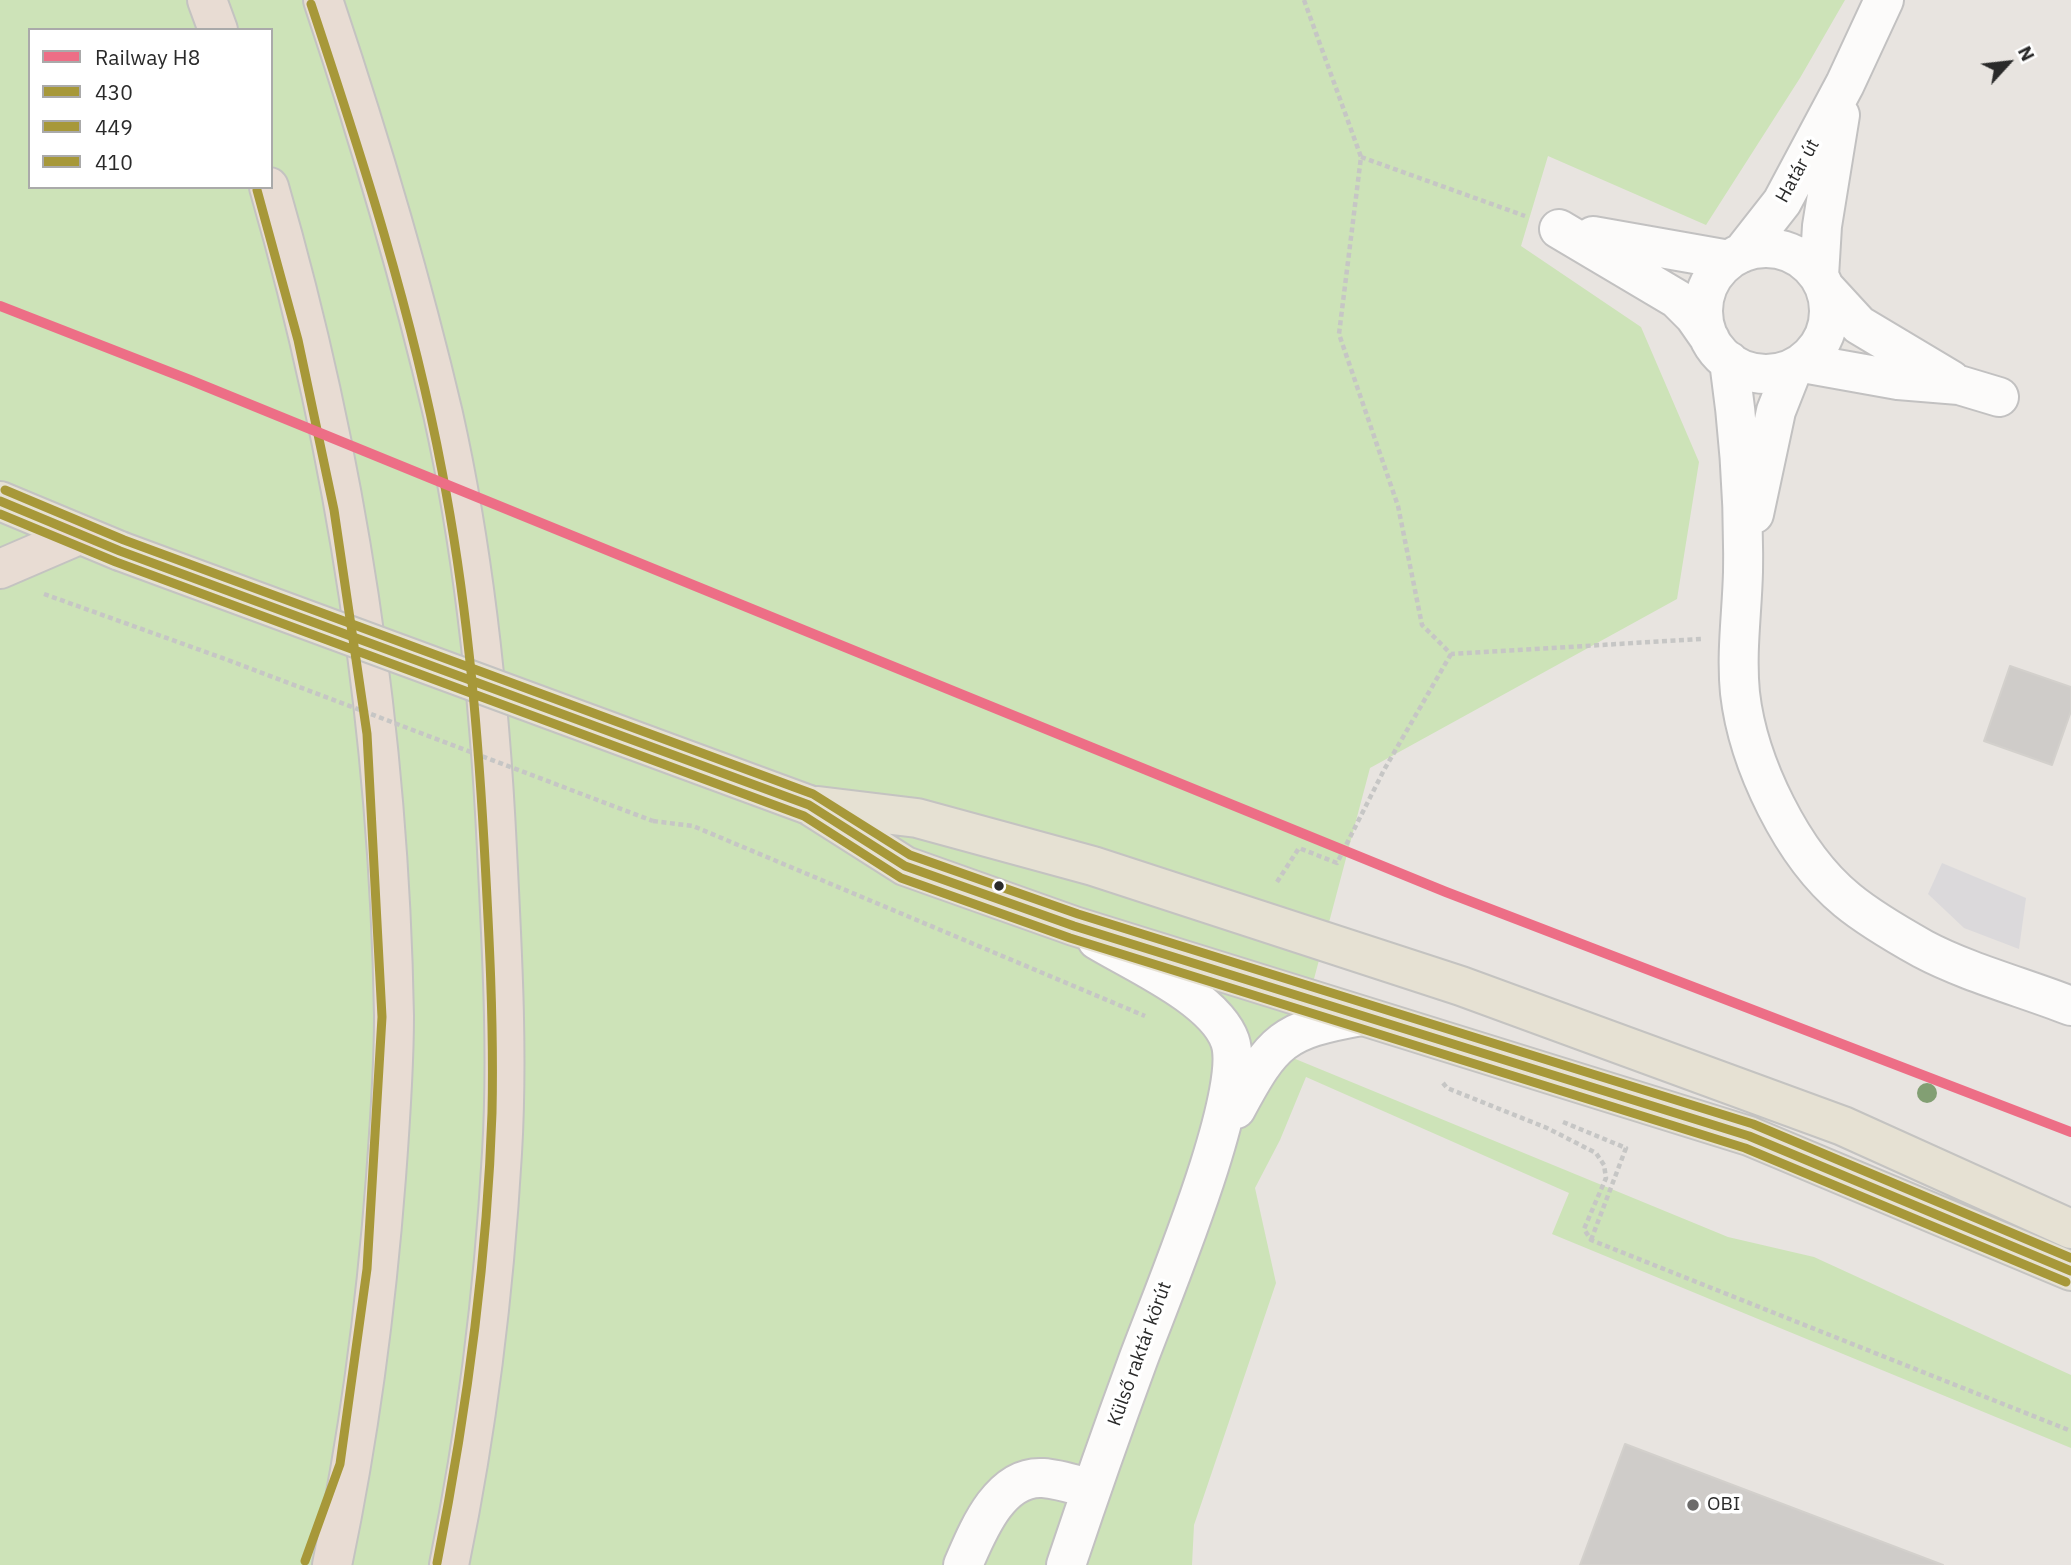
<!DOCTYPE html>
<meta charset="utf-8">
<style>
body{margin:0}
#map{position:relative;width:2071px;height:1565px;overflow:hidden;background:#e8e4e0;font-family:"IBM Plex Sans",sans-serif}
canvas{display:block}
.legend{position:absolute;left:28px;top:28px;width:245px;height:161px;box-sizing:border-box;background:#fff;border:2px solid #aaa;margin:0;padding:9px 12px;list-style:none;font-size:21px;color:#2a2a2a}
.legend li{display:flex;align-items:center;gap:14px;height:35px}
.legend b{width:35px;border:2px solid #aaa}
.north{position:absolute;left:1973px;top:28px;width:70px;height:70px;-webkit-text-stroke:5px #fff;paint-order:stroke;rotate:63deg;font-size:19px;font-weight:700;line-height:28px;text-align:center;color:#2a2a2a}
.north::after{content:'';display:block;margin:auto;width:24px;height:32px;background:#2a2a2a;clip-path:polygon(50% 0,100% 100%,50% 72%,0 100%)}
</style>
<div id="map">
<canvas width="2071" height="1565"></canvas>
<ul class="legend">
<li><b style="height:9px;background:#ed6e86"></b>Railway H8</li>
<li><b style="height:9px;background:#a79839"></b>430</li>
<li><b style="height:9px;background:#a79839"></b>449</li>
<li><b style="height:9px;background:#a79839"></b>410</li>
</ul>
<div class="north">N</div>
</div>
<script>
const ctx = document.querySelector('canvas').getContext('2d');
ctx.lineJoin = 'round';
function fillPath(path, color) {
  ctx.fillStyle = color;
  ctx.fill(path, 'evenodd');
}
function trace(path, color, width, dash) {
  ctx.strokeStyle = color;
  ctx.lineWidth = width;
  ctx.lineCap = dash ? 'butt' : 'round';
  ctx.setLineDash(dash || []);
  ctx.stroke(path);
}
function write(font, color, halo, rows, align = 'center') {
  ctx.font = font + ' "IBM Plex Sans",sans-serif';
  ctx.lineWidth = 7;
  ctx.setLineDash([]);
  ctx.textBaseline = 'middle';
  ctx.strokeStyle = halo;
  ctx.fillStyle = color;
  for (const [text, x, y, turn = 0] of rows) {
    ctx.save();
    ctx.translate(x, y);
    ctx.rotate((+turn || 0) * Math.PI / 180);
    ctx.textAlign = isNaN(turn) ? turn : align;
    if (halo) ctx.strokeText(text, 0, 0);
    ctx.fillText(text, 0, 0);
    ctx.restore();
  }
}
fillPath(new Path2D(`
 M1942 863 2026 898 2019 949 1964 928 1928 894Z`), '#dbd9db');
fillPath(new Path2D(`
 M0 0H1845L1800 78 1706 225 1548 156 1521 246 1641 327 1699 462 1677 599 1370 768 1293 1058 1728 1237 1814 1257 2071 1375V1448L1552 1234 1569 1193 1306 1077 1280 1140 1255 1188 1276 1283 1194 1525 1192 1565H0ZM30 30H271V187H30Z`), '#cde3b8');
const building = new Path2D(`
 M2010 666 2071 687V711L2052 765 1984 741Z
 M1625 1444 1943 1565H1580Z`);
fillPath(building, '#cfccc9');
trace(building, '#d3d0cc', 2);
const minor = new Path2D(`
 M1559 229 1677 299 1694 316 1710 339
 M1593 236 1729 260
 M1703 311a63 63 0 1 1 126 0a63 63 0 1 1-126 0Z
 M1742 253 1782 202 1845 84 1884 0
 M1819 276 1822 226 1840 115
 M1825 288 1859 325 1951 380
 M1729 361C1739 430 1744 503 1743 572 1742 613 1736 652 1740 693 1748 763 1792 855 1847 900 1870 919 1898 935 1923 949 1966 972 2025 988 2071 1006
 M1803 363 1898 380 1959 385 1999 397
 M1754 514 1776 411 1793 368
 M1236 1109C1273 1040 1283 1030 1361 1016
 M963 1565C977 1533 999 1475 1043 1478 1059 1479 1076 1485 1091 1489
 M1066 1565C1089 1496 1113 1428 1138 1360 1160 1300 1248 1093 1230 1041 1215 998 1135 963 1097 940`);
const major = new Path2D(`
 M0 501 120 551
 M809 805 905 866 1074 926 1749 1136 2071 1271
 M818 806 917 818 1093 866 1461 986 1843 1126 2071 1229`);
const highway = new Path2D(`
 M207 0 218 30
 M323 0C369 137 410 274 443 414 475 557 490 704 497 850 502 950 508 1053 502 1153 494 1291 477 1430 449 1565
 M269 187C347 457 389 735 394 1016 394 1069 390 1124 386 1177 376 1308 359 1437 332 1565
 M0 569 79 535`);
trace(minor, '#c2c1c1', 42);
trace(major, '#c4c3c1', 42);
trace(highway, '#c4c3c1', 42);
trace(new Path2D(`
 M1304 0 1361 157 1339 334 1398 506 1422 625 1451 654 1701 639
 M1361 157 1525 216
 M44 594 228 660
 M653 821 693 826 1145 1016
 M1277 882 1299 848 1337 863 1384 770 1451 654
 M1443 1083 1447 1088 1547 1128 1596 1153 1604 1165 1606 1178 1584 1229 1591 1240 2071 1431
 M1563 1122 1626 1148 1591 1240`), '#c6c6c5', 4.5, [5, 3.5]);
trace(minor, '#fcfbfa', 38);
trace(major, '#e6e1d3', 38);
trace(highway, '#e8dcd3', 38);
const majorBridge = new Path2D(`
 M120 551 809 805`);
trace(majorBridge, '#c4c3c1', 42, []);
trace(new Path2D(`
 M228 660 653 821`), '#c6c6c5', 4.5, [5, 3.5]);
trace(majorBridge, '#e6e1d3', 38);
trace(new Path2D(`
 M0 501 120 551 809 805 905 866 1074 926 1749 1136 2071 1271`), '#a79839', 9);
trace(new Path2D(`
 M311 4C362 157 412 312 442 471 466 594 477 718 484 842 489 932 494 1023 492 1113 487 1264 466 1415 437 1563
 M257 190 298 340 334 510 367 734 382 1017 367 1269 340 1464 305 1561
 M0 514 116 562 804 816 901 878 1070 938 1745 1148 2066 1282`), '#a79839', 9);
trace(new Path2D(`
 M5 490 124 540 813 794 910 855 1078 914 1753 1124 2071 1258`), '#a79839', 9);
trace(new Path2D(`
 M0 306 190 380 1446 892 2071 1132`), '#ed6e86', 10);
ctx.fillStyle = '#829f73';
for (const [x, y] of [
 [1927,1093]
]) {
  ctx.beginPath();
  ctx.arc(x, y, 10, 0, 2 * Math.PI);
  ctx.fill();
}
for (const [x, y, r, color] of [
 [999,886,6,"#2a2a2a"],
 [1693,1505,7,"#6c6b6a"]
]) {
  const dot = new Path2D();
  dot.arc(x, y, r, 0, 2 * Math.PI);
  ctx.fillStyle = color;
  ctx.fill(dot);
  trace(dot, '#fff', 2.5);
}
write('19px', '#2a2a2a', '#fff', [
 ["Határ út",1798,171,-61],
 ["Külső raktár körút",1140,1354,-70]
]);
write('19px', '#2a2a2a', '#fff', [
 ["OBI",1707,1505]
], 'left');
</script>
